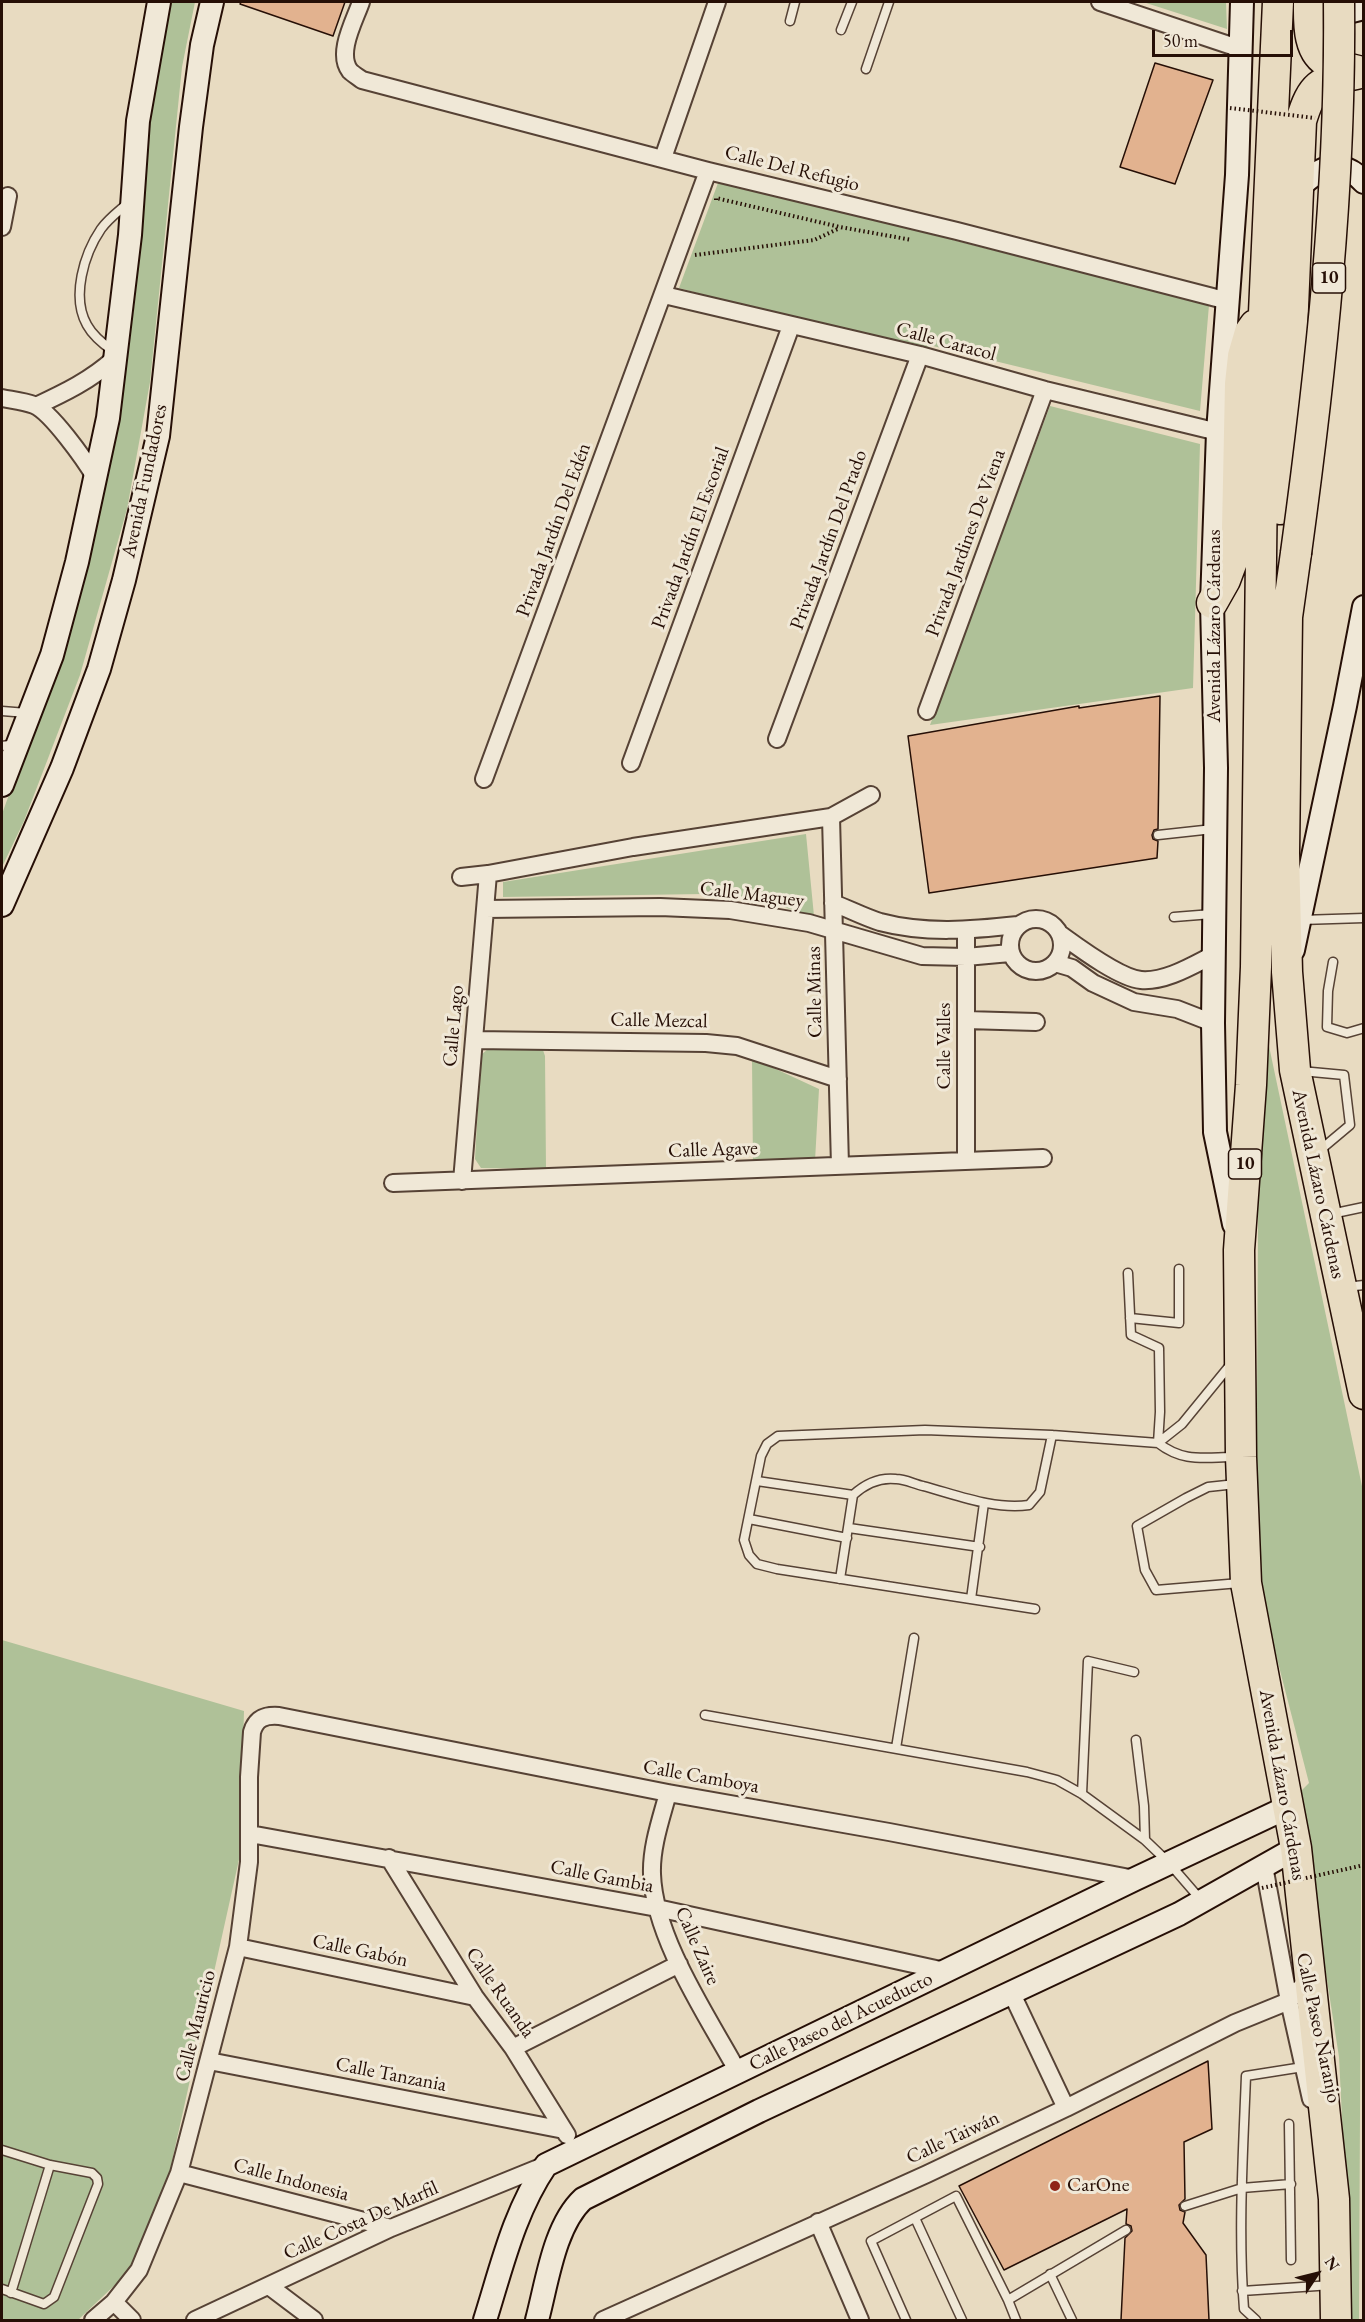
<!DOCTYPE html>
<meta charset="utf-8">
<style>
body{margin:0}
#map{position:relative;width:1365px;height:2322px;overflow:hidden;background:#e8dbc1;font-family:"EB Garamond",serif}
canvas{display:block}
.frame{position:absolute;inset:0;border:3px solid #260f06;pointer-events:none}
.north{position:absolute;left:1287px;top:2244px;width:60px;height:60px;-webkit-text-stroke:4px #f0e8d7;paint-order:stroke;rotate:55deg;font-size:16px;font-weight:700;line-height:24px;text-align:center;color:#260f06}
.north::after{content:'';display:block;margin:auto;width:21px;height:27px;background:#260f06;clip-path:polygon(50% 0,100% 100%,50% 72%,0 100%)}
.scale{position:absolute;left:1152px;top:30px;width:141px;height:27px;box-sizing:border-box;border:3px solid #260f06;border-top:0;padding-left:8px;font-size:18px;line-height:21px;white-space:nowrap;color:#260f06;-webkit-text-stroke:4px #f0e8d7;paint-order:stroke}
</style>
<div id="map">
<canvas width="1365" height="2322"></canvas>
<div class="frame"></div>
<div class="north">N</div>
<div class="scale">50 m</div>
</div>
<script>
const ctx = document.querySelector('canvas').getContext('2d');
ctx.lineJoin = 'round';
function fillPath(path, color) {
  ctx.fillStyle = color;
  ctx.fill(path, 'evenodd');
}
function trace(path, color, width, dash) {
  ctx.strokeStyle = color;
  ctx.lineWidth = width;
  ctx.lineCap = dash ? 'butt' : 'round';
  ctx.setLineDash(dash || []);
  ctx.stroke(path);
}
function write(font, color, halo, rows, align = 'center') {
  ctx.font = font + ' "EB Garamond",serif';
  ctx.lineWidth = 6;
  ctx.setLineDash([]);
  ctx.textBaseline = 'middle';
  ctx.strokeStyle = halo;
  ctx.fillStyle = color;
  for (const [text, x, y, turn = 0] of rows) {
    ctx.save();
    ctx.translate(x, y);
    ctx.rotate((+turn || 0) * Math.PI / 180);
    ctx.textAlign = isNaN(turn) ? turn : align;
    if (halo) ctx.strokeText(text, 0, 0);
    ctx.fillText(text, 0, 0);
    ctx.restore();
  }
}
fillPath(new Path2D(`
 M169 2H195L182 67 150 382 127 509 80 675 24 821 2 867V814L57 662 102 503 122 401 136 292 145 166 158 59Z
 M1143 2H1226L1227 29Z
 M718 183 865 217 955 230 953 240 1209 305 1200 411 929 345 927 355 679 288Z
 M1050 406 1200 444 1193 688 930 725Z
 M806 834 814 916 776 905 704 894 503 897V882Z
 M1259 1046H1269L1363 1491 1359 2320H1352L1339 2057 1298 1794 1309 1783 1256 1577Z
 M542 1047 545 1056 546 1169 481 1168 475 1159 481 1055 488 1049Z
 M752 1058 819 1089 815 1161 753 1167Z
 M2 1640 244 1711 240 1855 168 2179 137 2264 78 2320H2Z`), '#afc198');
const building = new Path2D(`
 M241 2H345L333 36 240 4Z
 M1155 63 1213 80 1175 184 1120 167Z
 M1160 696 1158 829 1154 830 1152 835 1153 839 1158 841 1157 858 929 893 908 736 1079 706V708Z
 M1208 2061 1212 2129 1184 2142 1185 2199 1179 2205 1180 2210 1185 2212 1183 2223 1206 2255 1209 2320H1121L1125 2238 1132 2231 1131 2226 1126 2224 1127 2209 1004 2270 959 2186Z`);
fillPath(building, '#e2b28f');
trace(building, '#260f06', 1.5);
const lane = new Path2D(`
 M790 21 795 2
 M841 30 852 2
 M866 69 889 2
 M113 351C103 344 93 336 87 325 71 297 84 254 101 229 108 219 119 211 128 203
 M2 711 27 713
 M2 746 16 744
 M1158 835 1213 829
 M1174 917 1212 914
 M1301 920 1364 918
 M1333 962 1328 991 1327 1027 1347 1033 1364 1028
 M1301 1071 1344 1075 1350 1125 1319 1151
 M1331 1214 1364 1207
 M1128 1273 1131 1335 1159 1348 1160 1412 1158 1443
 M1346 1287 1364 1285
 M1130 1318 1179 1323V1269
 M1158 1443 1182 1424 1231 1364
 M757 1481 853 1495
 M1236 1484 1208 1487 1186 1498 1137 1526 1145 1570 1156 1590 1240 1583
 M749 1519 847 1538
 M849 1528 980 1547
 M840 1579 853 1495C865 1484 879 1477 896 1479 905 1479 914 1484 923 1486 957 1495 994 1510 1029 1505L1040 1492 1052 1435
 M971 1599 984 1503
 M1035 1609 777 1569 757 1564 749 1555 744 1540 761 1456 767 1444 778 1436 925 1430 1052 1435 1158 1443C1184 1463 1204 1457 1236 1457
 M705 1715 1027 1772 1057 1780 1082 1794 1145 1840 1169 1863 1201 1900
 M1136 1740 1144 1806 1145 1840
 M896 1748 914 1638
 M1082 1794 1088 1661 1134 1672
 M1289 2124 1291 2260
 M2 2150 50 2165 92 2173 97 2178 98 2184 54 2297 44 2304 2 2289
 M1185 2206 1242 2188 1291 2184
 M915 2218 962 2320
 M1050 2274 1072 2320
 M1242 2291 1332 2285
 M11 2293 50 2165
 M1008 2300 1016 2320
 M906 2320 871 2241 956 2196 1008 2300 1126 2230
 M1256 2320 1244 2309C1238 2232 1243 2153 1246 2076L1303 2067`);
const street = new Path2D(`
 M361 2C355 20 336 53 350 71 353 74 358 77 362 80L708 171 957 231 1228 301
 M1100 2 1241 49
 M663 158 717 2
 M2 227 8 196
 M664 295 920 355 1045 390 1218 432
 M2 398C12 400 24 401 34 405 51 412 85 460 95 477
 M36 406C64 393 91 380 114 359
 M927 711 1045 390
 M777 739 920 355
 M631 763 791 326
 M484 779 708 171
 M831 817 840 1166
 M461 877 488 874 633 847 831 817 871 795
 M833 903C849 909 864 917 880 922 925 934 972 930 1018 925
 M485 909 660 907 730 910 809 923 922 956 966 957 1010 953
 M1010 945a26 26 0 1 1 52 0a26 26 0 1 1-52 0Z
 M966 931V1161
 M1060 934C1078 947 1119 978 1141 980 1166 982 1193 965 1215 954
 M1055 963 1072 968 1093 983 1134 1002 1177 1009 1213 1023
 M966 1020 1036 1022
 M474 1040 706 1043 737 1046 838 1079
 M462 1181 488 874
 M393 1183 1043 1158
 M668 1793C661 1819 651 1847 652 1874 654 1938 708 2017 738 2072
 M250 1834 657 1908 945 1971
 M389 1858 475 1997 513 2048 567 2135
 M1264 1866 1289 2001 1311 2099
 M238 1947 475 1997
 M1012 1994 1066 2108
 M513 2048 679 1964
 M209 2061 564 2130
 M179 2173 391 2228
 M818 2222 860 2320
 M269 2286 314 2320
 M114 2302 132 2320
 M93 2320 114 2302 139 2270 179 2173 238 1947 249 1862V1777L252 1732C256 1718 265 1715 279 1716L668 1793 889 1832 1135 1879
 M195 2320 391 2228 546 2165
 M603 2320 927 2174 1066 2108 1235 2023 1289 2001 1310 1977`);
const secondary = new Path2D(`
 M1327 7 1344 13 1364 8
 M1299 187C1320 167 1341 157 1364 182
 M2 785 52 655 77 562 108 418 130 235 138 121 159 2
 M2 905 62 768 99 669 124 580 158 436 191 127 202 45 212 2
 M1293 950 1345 706 1364 607
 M1234 1224 1215 1132 1213 1023 1216 768 1212 603 1218 432 1237 175 1242 2
 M485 2320C502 2266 514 2212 546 2165L1135 1879 1288 1807
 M537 2320C547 2283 554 2226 583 2199L759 2111 1179 1914 1296 1848`);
const highway = new Path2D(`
 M1278 2 1264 313 1256 967 1251 1085 1239 1250 1241 1457 1246 1583 1296 1848 1334 2199 1336 2320
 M1309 2C1309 21 1307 53 1329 63 1339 67 1351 69 1362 72
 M1280 509 1292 330 1301 121C1314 77 1324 82 1364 72
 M1296 553 1287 617 1284 853 1287 972 1295 1070 1364 1394
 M1212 603 1225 580 1234 556 1237 530 1240 384 1243 356 1250 332 1255 325`);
trace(lane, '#564235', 11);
trace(street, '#564235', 20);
trace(secondary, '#260f06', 26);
trace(highway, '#260f06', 33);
trace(new Path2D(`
 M716 200V198L840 227 912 240
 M695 255 814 240 840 228`), '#260f06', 4, [1.5, 3]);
trace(lane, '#f0e8d7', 8);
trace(street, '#f0e8d7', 16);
trace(secondary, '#f0e8d7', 22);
trace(highway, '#e8dbc1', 30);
const highwayBridge = new Path2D(`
 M1296 553C1321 370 1341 187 1339 2`);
trace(highwayBridge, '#260f06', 33, []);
trace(new Path2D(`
 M1230 108 1315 118
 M1262 1888 1364 1865`), '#260f06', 4, [1.5, 3]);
trace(highwayBridge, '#e8dbc1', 30);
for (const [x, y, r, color] of [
 [1055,2186,6,"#8f2418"]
]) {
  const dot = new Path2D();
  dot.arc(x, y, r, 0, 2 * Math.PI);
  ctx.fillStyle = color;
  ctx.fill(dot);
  trace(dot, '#f0e8d7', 2);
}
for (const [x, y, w] of [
 [1329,278,33],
 [1245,1164,33]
]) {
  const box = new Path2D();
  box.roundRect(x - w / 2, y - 15, w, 30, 4.5);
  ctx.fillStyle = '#f0e8d7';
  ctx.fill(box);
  trace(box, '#260f06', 1.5);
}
write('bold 18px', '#260f06', null, [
 ["10",1329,278],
 ["10",1245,1164]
]);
write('20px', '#260f06', '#f0e8d7', [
 ["Calle Del Refugio",792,169,14],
 ["Calle Caracol",946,342,15],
 ["Avenida Fundadores",145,481,-78],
 ["Privada Jardín Del Edén",554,530,-70],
 ["Privada Jardín El Escorial",691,538,-70],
 ["Privada Jardín Del Prado",829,540,-70],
 ["Privada Jardines De Viena",966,543,-70],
 ["Avenida Lázaro Cárdenas",1215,626,-90],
 ["Calle Maguey",752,895,7],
 ["Calle Minas",815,992,-91],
 ["Calle Mezcal",659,1021,1],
 ["Calle Lago",454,1026,-85],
 ["Calle Valles",945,1046,-90],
 ["Calle Agave",713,1150,-2],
 ["Avenida Lázaro Cárdenas",1318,1184,78],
 ["Calle Camboya",701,1777,10],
 ["Avenida Lázaro Cárdenas",1282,1785,80],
 ["Calle Gambia",602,1877,11],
 ["Calle Zaire",697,1946,66],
 ["Calle Gabón",360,1951,12],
 ["Calle Ruanda",500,1993,55],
 ["Calle Paseo del Acueducto",841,2022,-26],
 ["Calle Mauricio",196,2026,-76],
 ["Calle Paseo Naranjo",1318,2028,78],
 ["Calle Tanzania",391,2075,11],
 ["Calle Taiwán",953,2138,-25],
 ["Calle Indonesia",291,2180,15],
 ["Calle Costa De Marfil",361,2221,-24]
]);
write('20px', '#260f06', '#f0e8d7', [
 ["CarOne",1067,2186]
], 'left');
</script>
